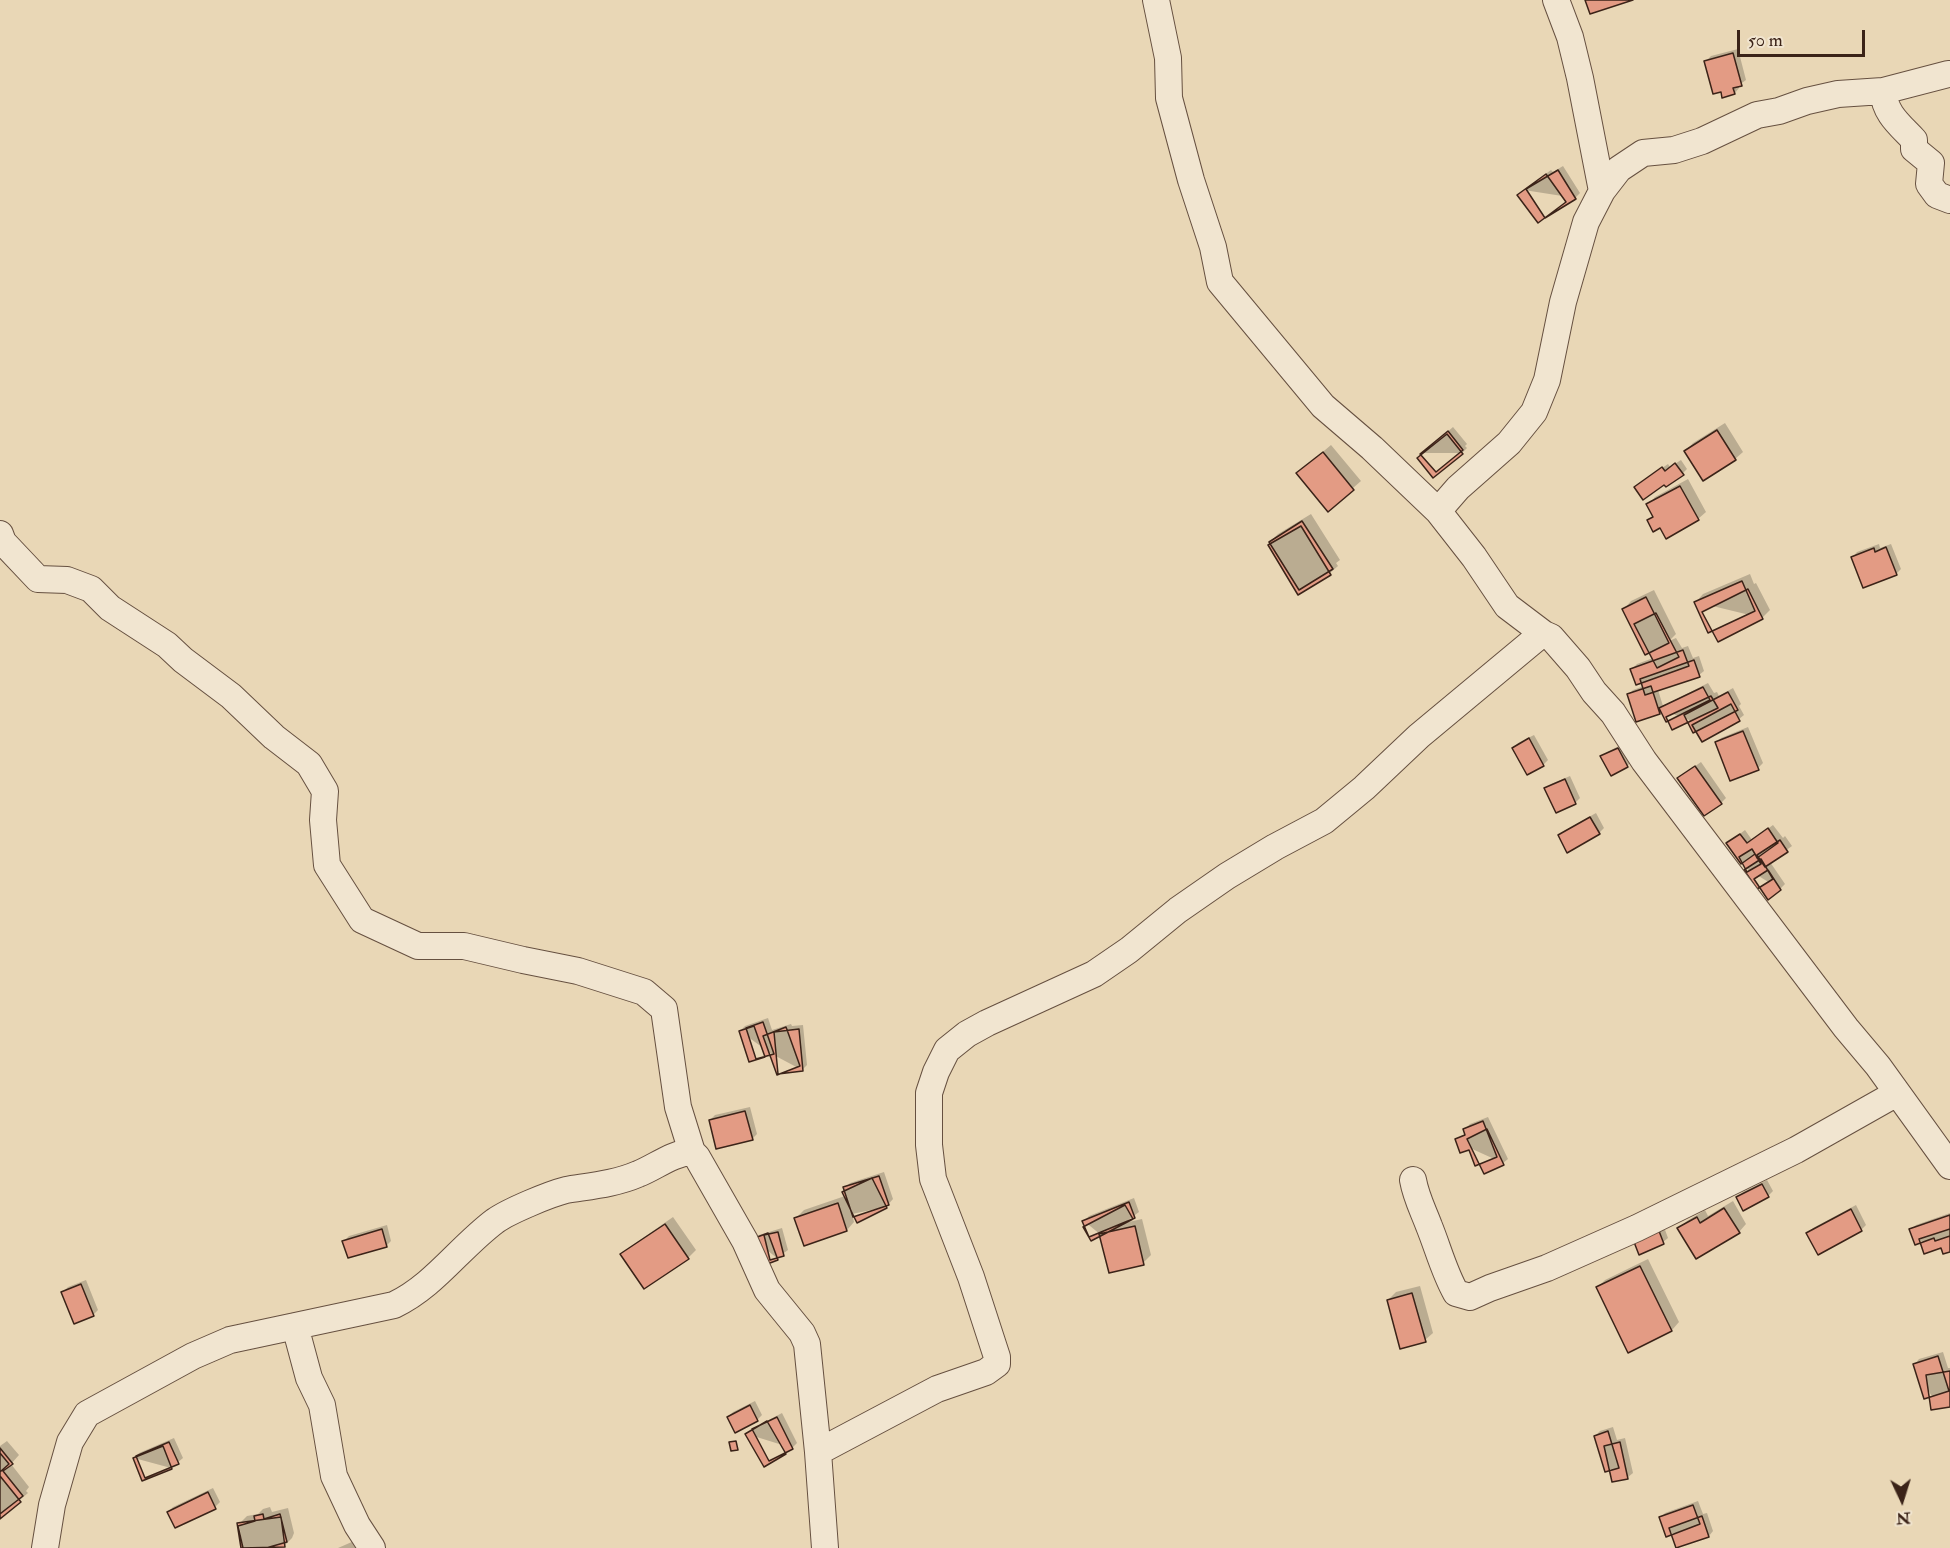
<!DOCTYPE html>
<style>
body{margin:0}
#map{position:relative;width:1950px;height:1548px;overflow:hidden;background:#e9d7b6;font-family:"IM FELL Double Pica",serif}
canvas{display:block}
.north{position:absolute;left:1872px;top:1470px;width:60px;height:60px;-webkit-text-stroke:4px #f1e5d0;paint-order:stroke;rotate:176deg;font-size:16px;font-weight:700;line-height:24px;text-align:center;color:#3b2318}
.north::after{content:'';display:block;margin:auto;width:21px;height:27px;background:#3b2318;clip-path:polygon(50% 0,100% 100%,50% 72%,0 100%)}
.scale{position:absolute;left:1737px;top:30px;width:128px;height:27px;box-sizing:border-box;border:3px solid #3b2318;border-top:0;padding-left:8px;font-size:18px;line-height:21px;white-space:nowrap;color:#3b2318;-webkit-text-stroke:4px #f1e5d0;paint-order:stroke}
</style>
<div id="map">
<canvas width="1950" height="1548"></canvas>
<div class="north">N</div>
<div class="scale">50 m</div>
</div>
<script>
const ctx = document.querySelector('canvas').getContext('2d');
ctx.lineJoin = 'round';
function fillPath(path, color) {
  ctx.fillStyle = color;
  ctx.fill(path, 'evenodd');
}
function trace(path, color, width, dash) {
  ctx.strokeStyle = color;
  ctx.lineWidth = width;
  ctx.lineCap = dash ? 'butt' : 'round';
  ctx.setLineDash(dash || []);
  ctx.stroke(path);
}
fillPath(new Path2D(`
 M1738 49 1746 80 1739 85V88L1735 93 1706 61 1711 56Z
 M1563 166 1580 193 1575 198 1524 190 1551 170 1553 172Z
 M1725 423 1743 452 1735 459 1686 451 1693 443Z
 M1453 427 1467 444 1465 446 1467 448 1462 453H1423Z
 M1331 445 1361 481 1328 510 1306 466Z
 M1681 460 1687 469 1683 473 1640 483 1668 464 1670 467Z
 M1688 479 1706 512 1698 519 1649 520 1654 515 1648 505 1655 497Z
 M1311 514 1340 560 1336 563 1338 566 1330 573 1299 593 1270 542 1278 534Z
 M1879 544 1880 548 1891 544 1901 569 1896 574 1853 557 1857 552Z
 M1750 574 1754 584 1756 583 1770 610 1762 618 1696 602 1703 594Z
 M1654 590 1676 634 1669 641 1676 638 1682 648 1688 646 1693 658 1699 656 1704 671 1699 675 1658 690 1663 706 1708 683 1714 693 1717 692 1719 696 1733 688 1741 704 1739 706 1744 715 1739 719 1703 740 1689 720 1662 710 1659 713 1628 695 1633 690 1644 686 1632 669 1637 664 1653 658 1624 609 1631 601Z
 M1748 727 1763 763 1758 768 1716 743 1721 738Z
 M1534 735 1548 760 1543 765 1513 748 1518 743Z
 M1623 744 1632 761 1627 766 1602 757 1607 752Z
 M1701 762 1726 798 1721 803 1684 774Z
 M1570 776 1580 798 1575 803 1546 789 1551 784Z
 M1596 813 1604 828 1599 833 1560 836 1564 831Z
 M1773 825 1783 838 1785 836 1792 846 1770 862 1785 884 1780 889 1747 869 1728 843 1745 830 1752 840Z
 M768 1018 772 1030 791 1024 792 1026 803 1025 807 1065 802 1070 770 1053 740 1031 745 1026Z
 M750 1107 757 1134 752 1139 710 1120 715 1115Z
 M1488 1117 1508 1159 1503 1163 1470 1148 1456 1139 1466 1133 1465 1129 1470 1124Z
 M884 1172 893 1199 886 1207 852 1214 854 1222 847 1230 805 1244 796 1218 804 1210 845 1196V1188L850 1183Z
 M1767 1180 1773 1191 1768 1196 1738 1197 1743 1192Z
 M1134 1198 1139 1212 1124 1223 1142 1219 1151 1255 1143 1263 1101 1235 1084 1221 1089 1216Z
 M1733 1201 1746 1224 1739 1232 1679 1229 1687 1221 1705 1210 1708 1216Z
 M1856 1205 1866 1225 1861 1230 1808 1233 1813 1228Z
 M1950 1213V1250L1921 1241 1911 1229 1916 1225Z
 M673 1217 696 1250 688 1258 644 1287 622 1254 630 1247Z
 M387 1225 391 1241 386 1246 344 1241 349 1236Z
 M1664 1227 1668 1238 1663 1242H1636Z
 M782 1228 788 1250 777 1258 754 1240 759 1235Z
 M1648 1259 1679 1322 1672 1330 1629 1351 1597 1288 1605 1280Z
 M86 1280 98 1310 93 1315 63 1292 68 1287Z
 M1420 1286 1433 1333 1425 1340 1388 1300 1396 1292Z
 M1943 1352 1948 1368H1950V1405L1931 1395 1915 1364 1919 1359Z
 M755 1401 762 1415 757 1420 728 1417 733 1412Z
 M782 1413 797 1443 792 1448 747 1434 752 1429Z
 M1613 1427 1617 1440 1625 1438 1633 1473 1628 1477 1610 1469 1595 1436 1600 1431Z
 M174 1438 183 1458 171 1468 134 1458 139 1453Z
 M7 1441 19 1455 11 1464 29 1487 26 1491 28 1493 0 1517V1446Z
 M213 1488 220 1502 215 1507 168 1512 173 1507Z
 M1698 1501 1703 1514 1707 1513 1713 1531 1709 1536 1672 1533 1660 1518 1665 1513Z
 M270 1507 272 1512 288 1508 294 1533 292 1538 285 1545 267 1548H243L239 1524 247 1516 258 1514 263 1509Z
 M354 1541 357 1548H338Z`), '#0003');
const building = new Path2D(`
 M1585 0H1633L1590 14Z
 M1733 53 1742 86 1733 88 1735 94 1722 98 1721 92 1713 94 1704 61Z
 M1558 170 1576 199 1545 218 1526 189Z
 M1546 174 1566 202 1538 223 1517 195Z
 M1717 430 1736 460 1703 481 1684 451Z
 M1448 431 1463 450 1436 472 1420 454Z
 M1447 434 1463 454 1433 478 1417 458Z
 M1323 452 1354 490 1328 512 1296 473Z
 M1675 463 1684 475 1666 487 1664 485 1643 500 1634 487 1662 467 1665 471Z
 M1680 486 1699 520 1666 539 1660 528 1653 532 1647 520 1653 517 1646 504Z
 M1302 521 1333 569 1299 590 1269 542Z
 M1301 526 1331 575 1298 595 1268 545Z
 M1886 547 1897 575 1863 588 1851 557 1874 548 1875 552Z
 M1742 581 1755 611 1708 633 1694 602Z
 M1748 589 1763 619 1718 642 1702 612Z
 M1646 597 1669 643 1645 655 1622 609Z
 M1656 613 1679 657 1657 668 1634 624Z
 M1683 650 1689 666 1636 685 1630 669Z
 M1694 660 1700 677 1645 695 1640 679Z
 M1651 686 1660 714 1636 722 1627 694Z
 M1703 687 1710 700 1666 722 1659 708Z
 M1728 692 1738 710 1693 733 1684 715Z
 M1711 696 1718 708 1672 730 1666 717Z
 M1731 704 1740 721 1702 742 1692 725Z
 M1743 731 1759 770 1730 781 1715 742Z
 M1529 738 1544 766 1527 775 1512 748Z
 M1618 748 1628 767 1611 776 1600 756Z
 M1695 766 1722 804 1704 816 1677 778Z
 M1565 779 1576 804 1556 813 1544 788Z
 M1590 817 1600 834 1567 853 1558 835Z
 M1768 828 1778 843 1757 858 1755 854 1741 864 1726 843 1740 834 1747 843Z
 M1780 840 1788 852 1765 867 1757 855Z
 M1752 849 1761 864 1747 872 1739 857Z
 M1761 859 1773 879 1757 889 1744 870Z
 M1768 870 1781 890 1768 900 1754 879Z
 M763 1022 774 1054 756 1059 746 1028Z
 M754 1026 765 1057 749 1062 739 1031Z
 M786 1027 800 1066 777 1075 763 1036Z
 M799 1029 803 1071 778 1074 774 1032Z
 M745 1111 753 1140 716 1149 709 1120Z
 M1483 1121 1497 1157 1475 1166 1469 1150 1460 1153 1455 1139 1465 1135 1463 1129Z
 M1487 1129 1504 1165 1484 1174 1467 1139Z
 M879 1176 889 1205 853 1217 843 1187Z
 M872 1178 887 1208 857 1223 842 1192Z
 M1762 1184 1769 1197 1743 1211 1736 1197Z
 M1129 1202 1135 1218 1089 1237 1082 1221Z
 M838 1203 847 1231 804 1246 794 1218Z
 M1125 1205 1133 1219 1091 1241 1083 1227Z
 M1724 1208 1740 1233 1696 1259 1677 1228 1697 1217 1700 1223Z
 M1851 1209 1862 1231 1818 1255 1806 1233Z
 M1950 1215V1236L1935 1241 1934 1238 1915 1245 1909 1229Z
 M665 1224 689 1259 644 1289 620 1254Z
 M1135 1226 1144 1265 1109 1273 1099 1234Z
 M382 1229 387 1247 348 1258 342 1241Z
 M1950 1229V1252L1943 1254 1941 1248 1924 1254 1919 1239Z
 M1659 1231 1664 1244 1639 1255 1634 1242Z
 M778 1232 784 1256 770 1260 764 1235Z
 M768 1233 778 1260 762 1266 752 1239Z
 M1640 1266 1672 1331 1628 1353 1596 1287Z
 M81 1284 94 1316 74 1324 61 1292Z
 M1412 1293 1426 1342 1400 1349 1387 1300Z
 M1938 1356 1949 1391 1924 1399 1913 1364Z
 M1950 1371V1407L1931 1410 1926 1375Z
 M750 1405 758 1421 735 1433 727 1417Z
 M777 1417 793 1449 769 1461 752 1429Z
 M767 1421 786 1454 764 1467 745 1434Z
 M1608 1431 1619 1468 1605 1472 1594 1436Z
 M736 1441 738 1450 731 1451 729 1442Z
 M169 1442 179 1464 145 1478 136 1456Z
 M1620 1442 1628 1479 1612 1482 1604 1446Z
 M163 1446 172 1469 142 1481 133 1458Z
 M0 1448 13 1464 3 1471 23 1496 0 1514Z
 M0 1453 9 1464 0 1472Z
 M0 1476 21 1502 0 1519Z
 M208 1492 216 1509 175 1528 167 1512Z
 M1693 1505 1700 1524 1666 1537 1659 1517Z
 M263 1514 264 1519 280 1514 287 1542 266 1548H243L238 1526 255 1521 254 1516Z
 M1702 1516 1709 1537 1676 1548 1669 1528Z
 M281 1517 285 1547 241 1548 237 1523Z`);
fillPath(building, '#e39b84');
trace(building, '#3b2318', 1.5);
const minor = new Path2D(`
 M1156 0 1168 58 1169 98 1191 180 1213 247 1220 282 1323 406 1372 448 1438 511 1474 557 1507 606 1544 634
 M1883 91C1885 114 1899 124 1914 140V149L1931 163 1929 184 1937 195 1950 200
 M1602 191 1619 169 1643 153 1674 150 1702 141 1757 115 1779 111 1807 101 1838 94 1883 91 1948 74
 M1438 511 1458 488 1509 443 1534 412 1547 380 1563 302 1586 222 1602 191 1580 78 1570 37 1556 0
 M0 534 3 542 38 579 67 580 91 589 110 608 167 645 183 660 231 696 274 737 309 764 325 791 323 820 327 865 362 920 418 946H464L523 960 578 971 644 992 664 1009 678 1107 692 1152
 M1413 1180C1416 1197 1423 1210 1429 1226 1438 1248 1444 1272 1456 1293L1470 1297 1490 1288 1547 1268 1637 1228 1796 1150 1897 1093
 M295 1326 309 1378 322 1405 334 1476 357 1525 372 1548
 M818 1452 937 1389 986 1372 997 1364V1357L971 1277 933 1179 929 1145V1093L936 1072 947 1050 967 1034 987 1023 1094 974 1129 950 1178 910 1227 876 1275 847 1324 821 1364 788 1419 736 1538 637 1544 634 1551 637 1578 668 1594 692 1613 713 1644 761 1846 1028 1878 1066 1950 1166
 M45 1548 52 1505 70 1442 87 1414 193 1356 230 1340 394 1305C434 1286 459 1248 495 1221 509 1211 550 1194 566 1190 590 1186 615 1184 638 1174 656 1167 672 1153 692 1152L697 1157 745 1241 767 1290 802 1333 807 1344 818 1452 825 1548`);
trace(minor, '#665040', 28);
trace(minor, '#f1e5d0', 26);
</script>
